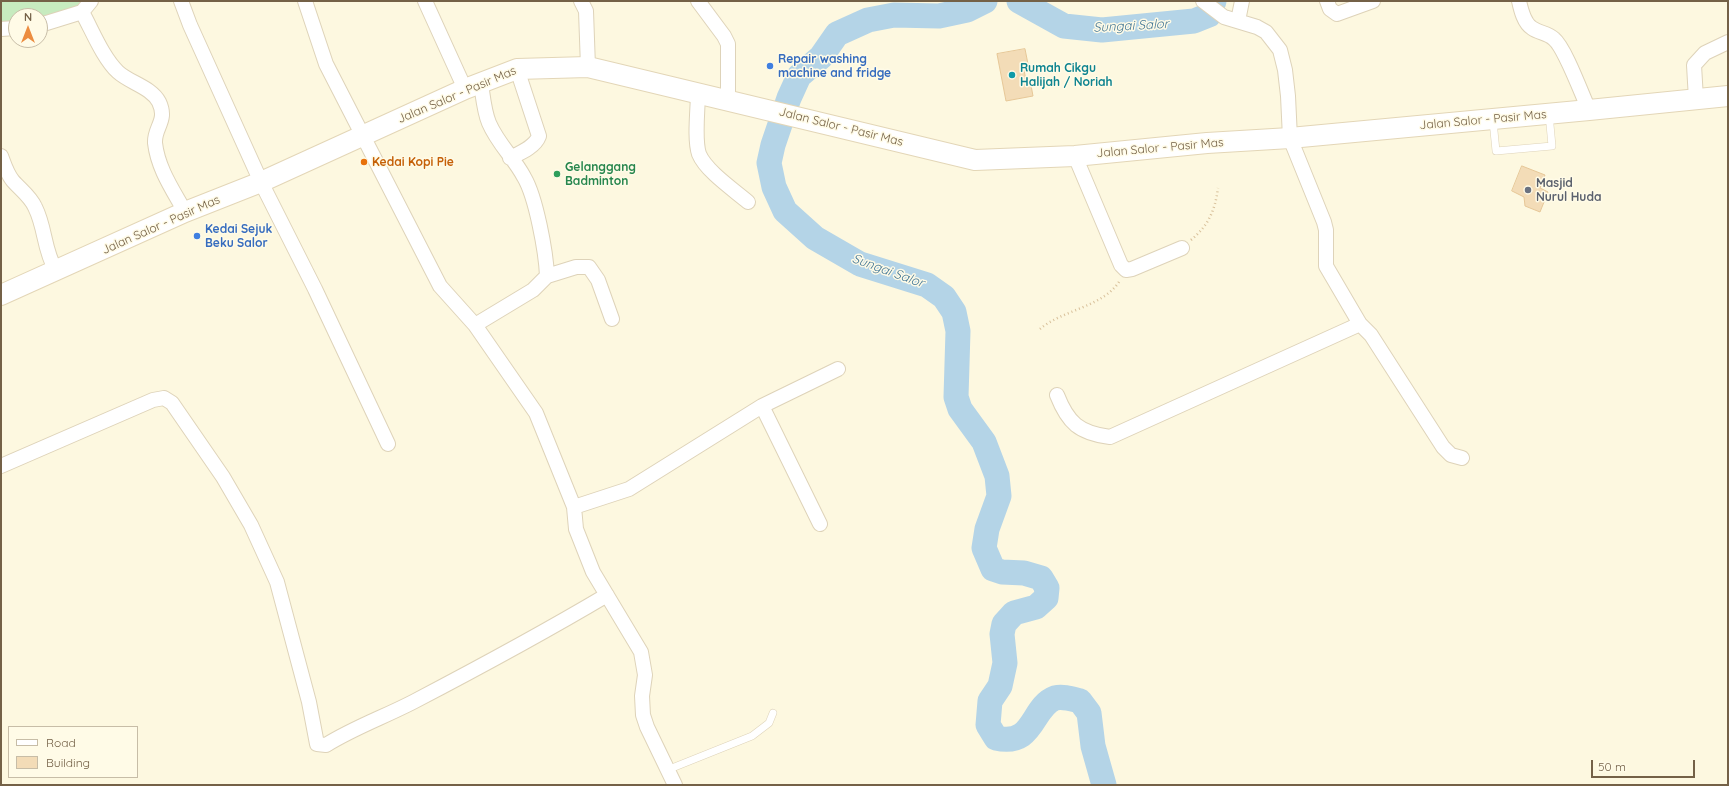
<!DOCTYPE html>
<style>
body{margin:0}
#map{position:relative;width:1729px;height:786px;overflow:hidden;background:#fdf8e0;font-family:Quicksand,sans-serif}
canvas{display:block}
.frame{position:absolute;inset:0;border:2px solid #746147;pointer-events:none}
.legend{position:absolute;left:8px;top:726px;width:130px;height:52px;box-sizing:border-box;background:#fffbe7;border:1px solid #c7bda7;margin:0;padding:5px 7px;list-style:none;font-size:12px;color:#746147}
.legend li{display:flex;align-items:center;gap:8px;height:20px}
.legend b{width:20px;border:1px solid #c7bda7}
.north{position:absolute;left:8px;top:8px;width:40px;height:40px;box-sizing:border-box;background:#fffbe7;border:1px solid #c7bda7;border-radius:50%;rotate:0deg;font-size:11px;font-weight:700;line-height:16px;text-align:center;color:#746147}
.north::after{content:'';display:block;margin:auto;width:14px;height:18px;background:#ec8d40;clip-path:polygon(50% 0,100% 100%,50% 72%,0 100%)}
.scale{position:absolute;left:1591px;top:760px;width:104px;height:18px;box-sizing:border-box;border:2px solid #746147;border-top:0;padding-left:5px;font-size:12px;line-height:14px;white-space:nowrap;color:#746147;-webkit-text-stroke:3px #fffbe7;paint-order:stroke}
</style>
<div id="map">
<canvas width="1729" height="786"></canvas>
<div class="frame"></div>
<ul class="legend">
<li><b style="height:5px;background:#fff"></b>Road</li>
<li><b style="height:11px;background:#f3dcb7"></b>Building</li>
</ul>
<div class="north">N</div>
<div class="scale">50 m</div>
</div>
<script>
const ctx = document.querySelector('canvas').getContext('2d');
ctx.lineJoin = 'round';
function fillPath(path, color) {
  ctx.fillStyle = color;
  ctx.fill(path, 'evenodd');
}
function trace(path, color, width, dash) {
  ctx.strokeStyle = color;
  ctx.lineWidth = width;
  ctx.lineCap = dash ? 'butt' : 'round';
  ctx.setLineDash(dash || []);
  ctx.stroke(path);
}
function write(font, color, halo, rows, align = 'center') {
  ctx.font = font + ' Quicksand,sans-serif';
  ctx.lineWidth = 3;
  ctx.setLineDash([]);
  ctx.textBaseline = 'middle';
  ctx.strokeStyle = halo;
  ctx.fillStyle = color;
  for (const [text, x, y, turn = 0] of rows) {
    ctx.save();
    ctx.translate(x, y);
    ctx.rotate((+turn || 0) * Math.PI / 180);
    ctx.textAlign = isNaN(turn) ? turn : align;
    if (halo) ctx.strokeText(text, 0, 0);
    ctx.fillText(text, 0, 0);
    ctx.restore();
  }
}
fillPath(new Path2D(`
 M1 1H85L78 8 40 21V16H16V25H1Z`), '#c7ebbf');
trace(new Path2D(`
 M985 1 967 10 939 16 894 15 868 20 837 34 821 57 799 76 789 98 773 145 769 163 774 187 785 211 815 238 860 264 927 285 944 297 954 312 958 331 956 397 960 409 984 442 997 476 999 496 987 529 984 548 993 569 1002 572 1024 573 1041 578 1047 588 1046 598 1036 607 1014 613 1004 624 1002 634 1005 663 1000 686 990 701 988 725 996 738C1035 747 1031 707 1055 698 1063 696 1072 699 1080 701L1089 713 1093 746 1104 785
 M1019 1 1064 26 1102 30 1194 21 1209 15 1214 1`), '#b4d4e7', 25);
const building = new Path2D(`
 M1025 49 1029 69 1024 70 1026 80H1030L1033 96 1006 101 997 54Z
 M1522 166 1545 175 1540 188 1548 192 1540 212 1525 206 1524 197 1512 191Z`);
fillPath(building, '#f3dcb7');
trace(building, '#e6c797', 1);
const service = new Path2D(`
 M1493 121 1496 151 1552 146 1549 114
 M667 770 752 736 769 723 773 713`);
const minor = new Path2D(`
 M181 1 190 25 261 182 315 289 388 444
 M305 1 326 64 440 286 475 325 536 413 574 507 576 529 593 572 641 652 645 675 642 696 643 715 647 727 675 785
 M425 1 465 89
 M581 1 586 11 588 67
 M698 1 724 36 728 44V99
 M1203 1 1224 17 1257 27 1266 32 1280 50 1285 70 1288 96 1290 138 1324 222 1326 230V266L1360 324 1371 335 1443 447 1451 455 1462 458
 M1327 1 1330 9 1337 14 1373 1
 M1519 1C1521 10 1524 23 1532 28 1539 33 1548 33 1554 39 1565 48 1582 95 1589 110
 M82 12 91 1
 M1238 21 1242 1
 M40 25 82 12C92 30 103 58 118 72 130 83 151 87 159 102 168 121 154 127 155 143 158 169 173 190 185 212
 M1 29 16 28
 M481 84C483 96 484 111 489 123 498 144 514 158 524 177 536 197 546 252 547 276
 M698 92C698 109 694 139 699 154 706 171 734 190 748 202
 M1696 99 1694 65 1705 53 1728 42
 M1 156C4 164 7 174 13 181 21 190 30 196 35 207 46 229 43 248 56 271
 M1075 156 1121 265 1126 270 1132 269 1182 248
 M510 158C520 153 535 147 539 136L517 69
 M475 325 533 290 547 276 576 267H589L598 280 612 319
 M1057 395C1068 423 1079 433 1110 437L1360 324
 M762 406 820 524
 M1 466 153 400 164 398 172 403 223 477 251 525 277 582 309 702 317 744 326 745C353 728 384 717 413 702 478 668 543 633 607 595
 M574 507 629 489 762 406 838 369`);
const secondary = new Path2D(`
 M1 295 185 212 261 182 465 89 517 69 588 67 975 160 1075 156 1207 143 1290 138 1589 110 1728 96`);
trace(service, '#ded3b9', 8);
trace(minor, '#ded3b9', 16);
trace(secondary, '#e3d6b7', 22);
trace(new Path2D(`
 M1191 240C1209 225 1215 210 1218 188
 M1040 329C1062 310 1106 306 1120 280`), '#d8c09a', 2.5, [1, 3]);
trace(service, '#fff', 7);
trace(minor, '#fff', 14);
trace(secondary, '#fff', 20);
for (const [x, y, r, color] of [
 [770,66,4,"#3f7fe0"],
 [1012,75,4,"#0f9aa8"],
 [364,162,4,"#e8710a"],
 [557,174,4,"#2e9e5b"],
 [1528,190,4,"#6b7280"],
 [197,236,4,"#3f7fe0"]
]) {
  const dot = new Path2D();
  dot.arc(x, y, r, 0, 2 * Math.PI);
  ctx.fillStyle = color;
  ctx.fill(dot);
  trace(dot, '#fffbe7', 1.5);
}
write('bold 12px', '#366cbe', '#fffbe7', [
 ["Repair washing",778,59],
 ["machine and fridge",778,73],
 ["Kedai Sejuk",205,229],
 ["Beku Salor",205,243]
], 'left');
write('bold 12px', '#0d838f', '#fffbe7', [
 ["Rumah Cikgu",1020,68],
 ["Halijah / Noriah",1020,82]
], 'left');
write('12px', '#746147', '#fffbe7', [
 ["Jalan Salor - Pasir Mas",457,95,-23],
 ["Jalan Salor - Pasir Mas",1483,120,-5],
 ["Jalan Salor - Pasir Mas",841,127,14],
 ["Jalan Salor - Pasir Mas",1160,148,-5],
 ["Jalan Salor - Pasir Mas",161,225,-24]
]);
write('bold 12px', '#c56008', '#fffbe7', [
 ["Kedai Kopi Pie",372,162]
], 'left');
write('bold 12px', '#27864d', '#fffbe7', [
 ["Gelanggang",565,167],
 ["Badminton",565,181]
], 'left');
write('bold 12px', '#5b616d', '#fffbe7', [
 ["Masjid",1536,183],
 ["Nurul Huda",1536,197]
], 'left');
write('italic 13px', '#457897', '#fffbe7', [
 ["Sungai Salor",1131,26,-3],
 ["Sungai Salor",888,271,20]
]);
</script>
